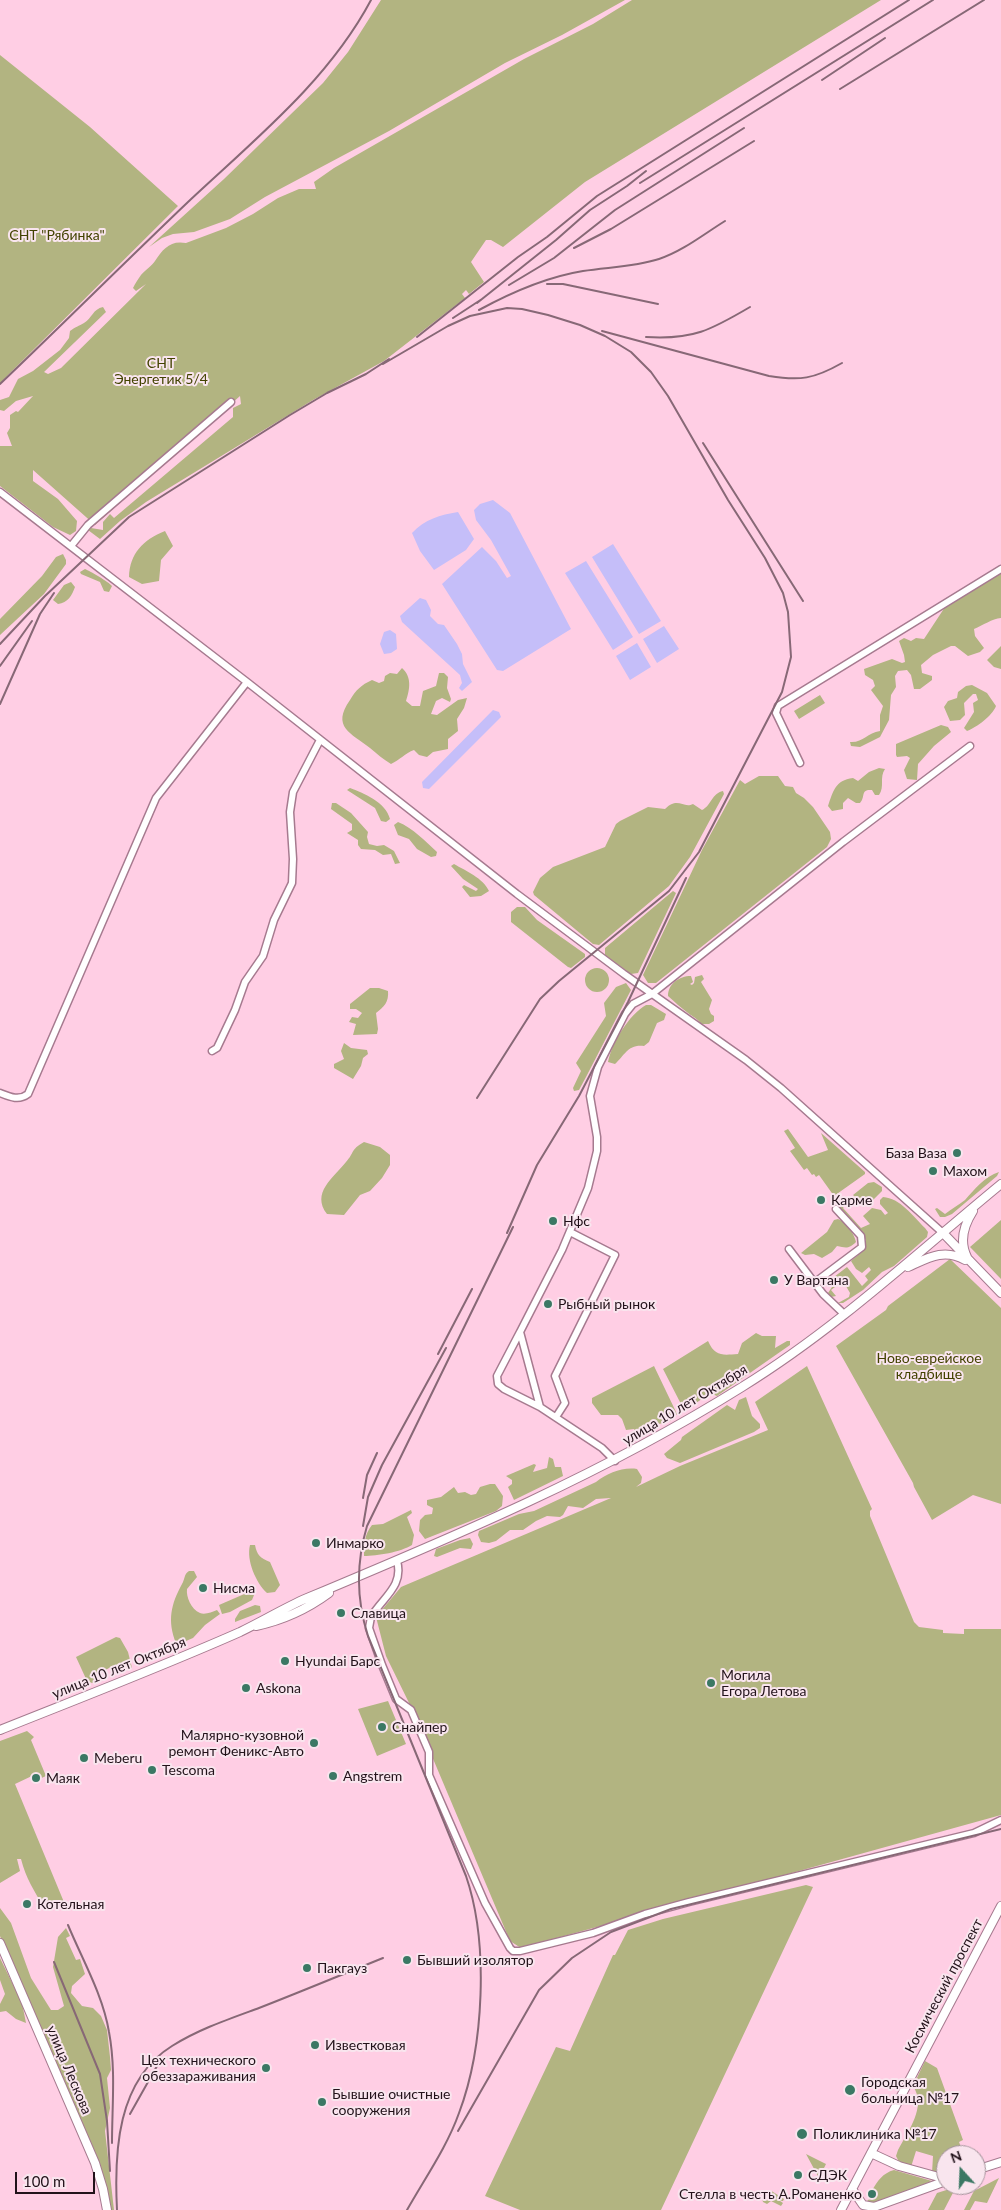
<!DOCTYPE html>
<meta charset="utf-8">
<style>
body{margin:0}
#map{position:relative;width:1001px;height:2210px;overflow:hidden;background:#ffcee4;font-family:Lato,sans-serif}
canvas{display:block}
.north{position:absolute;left:936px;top:2145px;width:50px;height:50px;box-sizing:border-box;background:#f9e5ee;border:1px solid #a39199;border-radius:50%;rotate:340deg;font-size:14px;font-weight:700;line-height:20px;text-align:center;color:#22121a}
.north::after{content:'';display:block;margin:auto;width:18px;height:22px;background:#3b7864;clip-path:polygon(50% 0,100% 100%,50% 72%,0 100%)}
.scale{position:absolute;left:15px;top:2172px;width:80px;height:22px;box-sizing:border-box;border:2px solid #22121a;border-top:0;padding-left:6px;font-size:15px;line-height:18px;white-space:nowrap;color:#22121a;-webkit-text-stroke:4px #f9e5ee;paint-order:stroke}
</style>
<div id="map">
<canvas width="1001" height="2210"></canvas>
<div class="north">N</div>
<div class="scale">100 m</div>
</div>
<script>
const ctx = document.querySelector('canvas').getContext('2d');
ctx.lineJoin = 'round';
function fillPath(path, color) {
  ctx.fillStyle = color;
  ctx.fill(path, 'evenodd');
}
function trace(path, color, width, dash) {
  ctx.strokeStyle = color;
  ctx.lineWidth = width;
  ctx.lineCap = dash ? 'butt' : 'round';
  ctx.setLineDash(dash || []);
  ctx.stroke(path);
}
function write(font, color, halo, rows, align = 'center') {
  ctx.font = font + ' Lato,sans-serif';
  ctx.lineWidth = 4;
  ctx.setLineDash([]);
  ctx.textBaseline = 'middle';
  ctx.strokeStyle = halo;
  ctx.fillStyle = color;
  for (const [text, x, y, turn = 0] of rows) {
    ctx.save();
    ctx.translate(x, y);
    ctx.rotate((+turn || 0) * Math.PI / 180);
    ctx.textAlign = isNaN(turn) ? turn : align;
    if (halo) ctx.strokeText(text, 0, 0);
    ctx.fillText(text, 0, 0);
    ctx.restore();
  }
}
fillPath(new Path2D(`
 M381 0H625L562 35 505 63 389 131 265 197 230 219 194 232 173 234 162 238 149 247 224 179 323 83 348 52Z
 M632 0H881L585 182 503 247 491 240H486L471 262 484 282 469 294 466 290 462 294 465 298 384 361 313 400 146 502 120 521 100 539 88 530 91 528 103 530V522L110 514 114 518 233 417V408L241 404 240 396 95 525 33 470V481L58 499 77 521 76 531 70 535 53 527 0 486V446H12L7 433 10 428V415L16 411 18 412 33 396 16 401 4 411 0 410V400L9 397 18 379 33 371 60 350 69 338 70 331C75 327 79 326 84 323 92 318 93 309 103 307L106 312 44 372 48 374 61 368 146 284 136 291 133 288C135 284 138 279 141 275 145 270 152 266 155 261 163 249 170 240 186 243L226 228 253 214 278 198 299 189H316L314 182 334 168 524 59 593 24Z
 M0 55 90 127 178 206 0 383Z
 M165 531 173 546 161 560 159 581 142 584 129 577C130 553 143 540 165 531Z
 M63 554 66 560V564L44 594 0 635V619L42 576 56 557Z
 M85 569C90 571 109 582 112 586L109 592 104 591 100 582 81 574 80 572Z
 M1001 573V618C992 619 983 625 974 629L975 636 984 648 980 652 968 656 955 646H951L933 655 921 665 922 673 932 676V680L920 689H914L911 675 907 670 898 671 895 676 896 687 891 695 889 720 880 737 860 747 851 746 850 742C863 743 867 733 880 731V715L883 706 871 690 875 686 873 680 865 675 864 669 892 659 902 663 905 662 904 655 899 641 904 638 911 641 916 638 924 639 945 607Z
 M71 582 75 587C72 595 68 603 58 604L53 600 64 585Z
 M1001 646V669L994 667 987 660Z
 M402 668C412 677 410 689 406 701L412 706H420L423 691 436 686 439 673H444L448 677 447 688 451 699 450 702 442 698 436 701 431 714 437 715 458 700 467 698 464 708 457 719 458 731 448 739V749L433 752 427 757 419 755 414 750C405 753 400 760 391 764 383 759 377 754 370 748 351 733 331 727 350 700 356 690 361 685 372 680L379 683 384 681 385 676 390 673 397 674Z
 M972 685 987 693 996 706C992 716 977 727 967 731L964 728 974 712 973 703 978 700 976 694H973L964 703 965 715 960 720 950 721 944 707 948 701 957 698 958 692 966 686Z
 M820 695 825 703 799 719 794 711Z
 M941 725 948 727 951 732 934 746 918 764 917 780 907 779 904 770 910 758 907 756 897 757 896 755V744Z
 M879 768 885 769C879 778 885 786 879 795H875L872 790C860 789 866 796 860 803H856L848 798 843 803V809L832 811 828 806C833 792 835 780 853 778L858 781 869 772Z
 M759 776H778L785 786 793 787 796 793 804 798 813 807 830 832 831 839 827 847 656 983H648L643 975 702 850 740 780 745 784Z
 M350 788C363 793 386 802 390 819L386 822 381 821 375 808 347 790Z
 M723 791 724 794 690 857 669 886 599 945 593 944 534 895 533 892 540 878 553 867 605 847 616 824 620 821 648 807 665 809C678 796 683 809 693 804L702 810C711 806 712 793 723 791Z
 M332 803H336L351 813 368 832 367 837 369 844 377 846 384 845 394 851 400 863 395 864 391 854 383 855 375 850 361 849 358 845V840L347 833 352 830V824L331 809Z
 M398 822C413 828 425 841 437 852L436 856 431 857 417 849 409 839 398 835 394 825Z
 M454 864C466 871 483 878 489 891L481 896 470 897 462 887 464 885 476 891 478 889 463 879 451 866Z
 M673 891 676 893 638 973 631 974 605 955V948Z
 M517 907H525L537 920 585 954V957L571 968 568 967 511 922V912Z
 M585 980a12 12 0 1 1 24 0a12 12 0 1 1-24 0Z
 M702 975 704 979 701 982 712 1000 709 1009 711 1014 714 1016V1021L709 1024H701C697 1018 693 1017 688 1013 681 1008 675 1002 668 996 668 984 679 976 691 976L693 982 690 984 692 985 694 983 695 977Z
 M626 983 631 990 586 1077 579 1090 574 1091 573 1088 581 1071 576 1063 606 1016 604 1003 616 987Z
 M370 988H379L388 991C389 1002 384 1007 376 1013L378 1029 377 1034 353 1035 356 1024 349 1022 352 1017 358 1018 362 1013 356 1009H350V1004Z
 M646 1005H651L666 1014 664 1020 657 1023 649 1042 644 1046C628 1044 625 1055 615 1064L608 1062C612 1042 629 1015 646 1005Z
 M344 1043 351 1048 367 1050 368 1054 363 1058 361 1066 353 1079 334 1068V1064L344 1059 341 1051Z
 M788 1129 808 1157 828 1150 821 1133 865 1172V1174L834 1196 819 1175 816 1177 814 1174 812 1175 807 1168 804 1170 790 1151 795 1148 784 1131Z
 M364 1142 380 1147 390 1155V1165L382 1178 370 1191 360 1195 344 1215 327 1214C311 1193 333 1178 346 1162 355 1152 350 1150 364 1142Z
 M999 1172 997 1176 952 1214 945 1217H940L935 1209 937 1208 945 1214C951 1209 959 1205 965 1200 974 1190 985 1176 999 1172Z
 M874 1182 882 1187V1191L870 1203 863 1204 853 1195 868 1183Z
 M883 1197C900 1198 913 1216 925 1228L928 1232 927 1237 894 1266 882 1272 863 1290 843 1303H838L849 1297 850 1293 843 1281 831 1290 836 1296 831 1297 828 1293 836 1281 834 1277 847 1267 862 1286 868 1280 865 1276 871 1270 869 1267 862 1273 856 1269 851 1261 864 1250 866 1240 837 1205 841 1202 845 1205 843 1208 861 1228 870 1224 863 1216 872 1208 881 1210 885 1215 888 1213 880 1204V1200Z
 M838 1219C846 1222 854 1233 856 1242 849 1249 846 1248 837 1246L832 1252 822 1258 814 1254 805 1255 801 1253 827 1232 834 1220Z
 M1001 1220V1279L970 1247Z
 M950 1259 1001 1308V1504L973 1495 932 1520 914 1487 913 1483 836 1346 886 1310 888 1306Z
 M756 1333 762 1336H776L775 1348 787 1341H790V1345L717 1396 710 1393 692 1406H682L663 1369 708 1341C715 1357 723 1355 738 1354L742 1343Z
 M654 1366 677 1414C666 1428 660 1422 647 1424V1431L638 1435 634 1429 626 1430 622 1419 618 1415H601L592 1403V1398Z
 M807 1366 872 1509 870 1511V1516L914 1622 919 1627 943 1630V1633L964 1634V1629H1001V1815L521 1948 510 1941 412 1709 386 1656 376 1617 401 1587 611 1498 596 1499 583 1508 568 1506 563 1515 560 1517 547 1516 536 1521 523 1530H510L496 1541 489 1543 481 1542 478 1535 479 1531 519 1514 534 1511 596 1482C608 1473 622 1467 637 1469L642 1477 641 1483 636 1487 680 1466 768 1430 755 1402Z
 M746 1397 752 1416 760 1424V1428L754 1432 680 1463 667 1458 664 1454 681 1440 682 1437 727 1405 735 1410 739 1400Z
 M549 1457 553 1459 555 1467H561L563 1476 514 1500 508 1487 512 1484V1480L506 1476 534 1464 536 1465 533 1472 547 1468Z
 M490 1484H495L503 1496 502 1506 496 1511 425 1539 419 1531 420 1520 425 1515 432 1514 433 1508 427 1505V1500L441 1497 454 1487 458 1493 465 1492 471 1495 476 1494 480 1487Z
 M411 1510 412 1513 407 1517 414 1535 412 1545C401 1552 377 1556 364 1556 364 1545 364 1535 372 1525L383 1524Z
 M470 1538 473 1544 471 1549 460 1548 437 1557 434 1556 436 1549 460 1540Z
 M250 1545H255C257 1555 260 1558 270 1562L280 1585 275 1592 267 1593C256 1583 246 1560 250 1545Z
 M189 1571H194L197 1577 187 1589C186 1597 191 1609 200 1613 205 1615 212 1612 217 1610L220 1614 205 1625 193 1638 179 1644 176 1643C167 1621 171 1604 182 1584 185 1579 184 1574 189 1571Z
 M250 1585 254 1595 252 1600 230 1612 222 1614 219 1605 249 1592 247 1586Z
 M255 1605 260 1606 261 1612 235 1622V1619L240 1611Z
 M116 1637 120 1638 128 1652 132 1668 126 1670C112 1663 109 1668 96 1676L95 1682 92 1683 87 1681 76 1657Z
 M388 1701 406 1744 377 1756 358 1709Z
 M27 1731 34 1737 31 1740 46 1776 37 1780 34 1775 15 1784 66 1907C58 1906 52 1910 44 1908 34 1890 26 1879 21 1859H17L20 1871 0 1883V1741Z
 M806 1885 813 1887 661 2210H520L485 2196 556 2047 570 2051 613 1955H615L628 1930 663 1919Z
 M0 1908 11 1923 31 1978 51 2010H58L64 2006 53 1967 58 1937 66 1928 70 1936 66 1938 76 1960 80 1959 85 1974 72 1986 71 1993 82 2006 93 2008 101 2016 107 2030 110 2057 111 2070 107 2078 110 2108 105 2131 114 2210H108V2203L0 1936Z
 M0 1958 22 2003 26 2023 16 2019 6 2011 0 2012V2004L5 1994 0 1980Z
 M925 2061 937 2068 963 2140 959 2142 964 2155H946V2176L932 2173 933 2156 916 2151 911 2167 900 2164 896 2156 898 2150C908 2131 927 2107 913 2086Z
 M806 2154 826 2164 819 2178Z
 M894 2170 932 2181 875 2204 866 2203 868 2200 876 2197 872 2191C877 2181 883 2173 894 2170Z
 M999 2178 987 2203 975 2201 970 2210H964L974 2191Z
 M956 2187 944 2210H928L937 2193Z
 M770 2190 784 2199 783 2201H780L783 2203 781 2206 771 2201 767 2204 763 2202 762 2199 766 2195 772 2200 777 2199 769 2195Z`), '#b2b481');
fillPath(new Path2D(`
 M493 500 510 513 571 629 503 671 497 670 442 584 482 547 496 561 507 578 511 576 491 540 476 520 474 510 480 504Z
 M458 512 474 539 466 550 434 570 420 551 412 533C425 519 440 515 458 512Z
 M613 544 661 621 639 634 592 557Z
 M586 561 633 637 613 650 565 573Z
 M420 598 426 600 431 610 430 616 438 624 444 625 457 644 462 654 463 664 472 682 462 691 459 688 462 683 460 675 402 622 400 616Z
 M664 626 679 649 657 663 643 639Z
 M390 630 396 634 397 649 391 653 384 654 380 644 384 632Z
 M637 643 651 667 630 680 616 656Z
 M493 710 499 712 501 717 429 789 423 788 422 782Z`), '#c5bef9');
const minor = new Path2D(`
 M0 492 247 682 517 894 624 974 746 1060 781 1088 944 1234
 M71 546 88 525 231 402
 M800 763 776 713 778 706 1001 569
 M212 1051 217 1048 235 1010 245 982 263 956 274 920 292 883 293 859 290 812 293 792 320 740
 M0 1093C10 1097 19 1101 28 1094L156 798 247 682
 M789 1249 823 1294 844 1314
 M814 1283 862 1247 861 1236 836 1209
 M520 1332 497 1376 498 1384 504 1389 540 1407
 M556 1417 565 1403 555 1376 615 1255 570 1232
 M615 1461 602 1448 540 1407 520 1332 562 1250 588 1188 597 1151V1137L590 1096 598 1067 625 1014 633 1004 652 994 843 842 970 746
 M397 1561C404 1586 383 1597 371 1617L369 1628 382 1665 396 1699 411 1710 429 1752V1775L485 1903 510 1948 513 1951H520L593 1933 645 1914 689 1902 974 1833 1001 1820`);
const major = new Path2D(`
 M944 1234 1001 1293
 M967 1257C959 1241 964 1225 973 1211
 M908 1267C928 1258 944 1248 965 1260
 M256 1626C284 1620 306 1610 329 1593
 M0 1730C80 1698 161 1667 240 1632 263 1621 284 1608 307 1598 458 1535 603 1474 742 1387 836 1329 917 1253 1001 1184
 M0 1943 95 2163 103 2189 107 2210
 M871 2153 899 2166 946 2179
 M976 2170 1001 2162
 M852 2189 863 2205 874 2207 946 2181
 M841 2210 1001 1906`);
trace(minor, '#a67a8f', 9);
trace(major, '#a67a8f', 10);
trace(minor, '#fff', 6);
trace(major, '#fff', 8);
trace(new Path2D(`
 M822 80 885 38
 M840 89 984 0
 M640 183 933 0
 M574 248 611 229 754 141
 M547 284H563L658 304
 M509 285 554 258 615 210 744 128
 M477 303 556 240 590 210 627 186 646 171
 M479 310C512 292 546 277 583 271 609 267 634 267 659 259 683 251 704 234 725 221
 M453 318 482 299
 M602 331 769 376C800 381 814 379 842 363
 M417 337 518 257 547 237 597 196 909 0
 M646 337C693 340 711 330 750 307
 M383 364 448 326 470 316 507 308 522 309 548 315 580 325 605 336 631 352 651 372 668 396 728 500 765 558 783 593 788 612 791 657 782 692 699 852 669 891 559 981 540 999 477 1098
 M0 384C63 324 125 262 188 202 254 140 328 81 371 0
 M703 443 803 601
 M0 644 45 596 129 517 290 415 327 393 366 374 389 359
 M0 666 32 621
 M0 704 40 614 54 593
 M507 1233 537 1165 579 1096 628 1002 686 878
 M438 1354 472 1289
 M363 1498 367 1475 377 1453
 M363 1526 368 1497 382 1465 446 1348
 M68 1925C82 1959 103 1995 109 2032 116 2069 112 2106 112 2143
 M54 1962 100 2074 107 2121 110 2171
 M130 2114 157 2066
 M458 2131 539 1990 572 1958 611 1932 671 1909 1001 1829
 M117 2210C114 2152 117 2080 172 2046 199 2029 229 2019 259 2008 300 1992 341 1975 383 1958
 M407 2210C425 2178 447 2147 459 2113 484 2047 489 1943 466 1876L368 1636C356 1599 356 1563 367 1526L513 1227`), '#876876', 2);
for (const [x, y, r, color] of [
 [957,1153,5,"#3b7864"],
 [933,1171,5,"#3b7864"],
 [821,1200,5,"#3b7864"],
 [553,1221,5,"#3b7864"],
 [774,1280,5,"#3b7864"],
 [548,1304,5,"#3b7864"],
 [316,1543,5,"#3b7864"],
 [203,1588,5,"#3b7864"],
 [341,1613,5,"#3b7864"],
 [285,1661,5,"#3b7864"],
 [711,1683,5,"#3b7864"],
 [246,1688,5,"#3b7864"],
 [382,1727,5,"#3b7864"],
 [314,1743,5,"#3b7864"],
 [84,1758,5,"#3b7864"],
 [152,1770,5,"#3b7864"],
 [333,1776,5,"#3b7864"],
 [36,1778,5,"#3b7864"],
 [27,1904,5,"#3b7864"],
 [407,1960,5,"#3b7864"],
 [307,1968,5,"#3b7864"],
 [315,2045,5,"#3b7864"],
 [266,2068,5,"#3b7864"],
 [850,2090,6,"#3b7864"],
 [322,2102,5,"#3b7864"],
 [802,2134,6,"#3b7864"],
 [798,2175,5,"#3b7864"],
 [872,2194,5,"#3b7864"]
]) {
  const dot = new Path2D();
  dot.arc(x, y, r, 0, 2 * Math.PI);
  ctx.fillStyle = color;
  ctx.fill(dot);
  trace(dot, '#f9e5ee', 2);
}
write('14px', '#424200', '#f9e5ee', [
 ["СНТ \"Рябинка\"",57,235],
 ["СНТ",161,363],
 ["Энергетик 5/4",161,379],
 ["Ново-еврейское",929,1358],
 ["кладбище",929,1374]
]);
write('14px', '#22121a', '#f9e5ee', [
 ["База Ваза",947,1153,"right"],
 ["Махом",943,1171],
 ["Карме",831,1200],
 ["Нфс",563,1221],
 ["У Вартана",784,1280],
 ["Рыбный рынок",558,1304],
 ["Инмарко",326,1543],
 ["Нисма",213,1588],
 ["Славица",351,1613],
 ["Hyundai Барс",295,1661],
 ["Могила",721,1675],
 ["Егора Летова",721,1691],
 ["Askona",256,1688],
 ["Снайпер",392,1727],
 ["Малярно-кузовной",304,1735,"right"],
 ["ремонт Феникс-Авто",304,1751,"right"],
 ["Meberu",94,1758],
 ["Tescoma",162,1770],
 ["Angstrem",343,1776],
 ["Маяк",46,1778],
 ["Котельная",37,1904],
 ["Бывший изолятор",417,1960],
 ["Пакгауз",317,1968],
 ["Известковая",325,2045],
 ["Цех технического",256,2060,"right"],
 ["обеззараживания",256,2076,"right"],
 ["Городская",861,2082],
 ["больница №17",861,2098],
 ["Бывшие очистные",332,2094],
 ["сооружения",332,2110],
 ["Поликлиника №17",813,2134],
 ["СДЭК",808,2175],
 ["Стелла в честь А.Романенко",862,2194,"right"]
], 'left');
write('14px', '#22121a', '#f9e5ee', [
 ["улица 10 лет Октября",685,1405,-31],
 ["улица 10 лет Октября",119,1668,-22],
 ["Космический проспект",944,1986,-62],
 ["улица Лескова",69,2070,67]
]);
</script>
